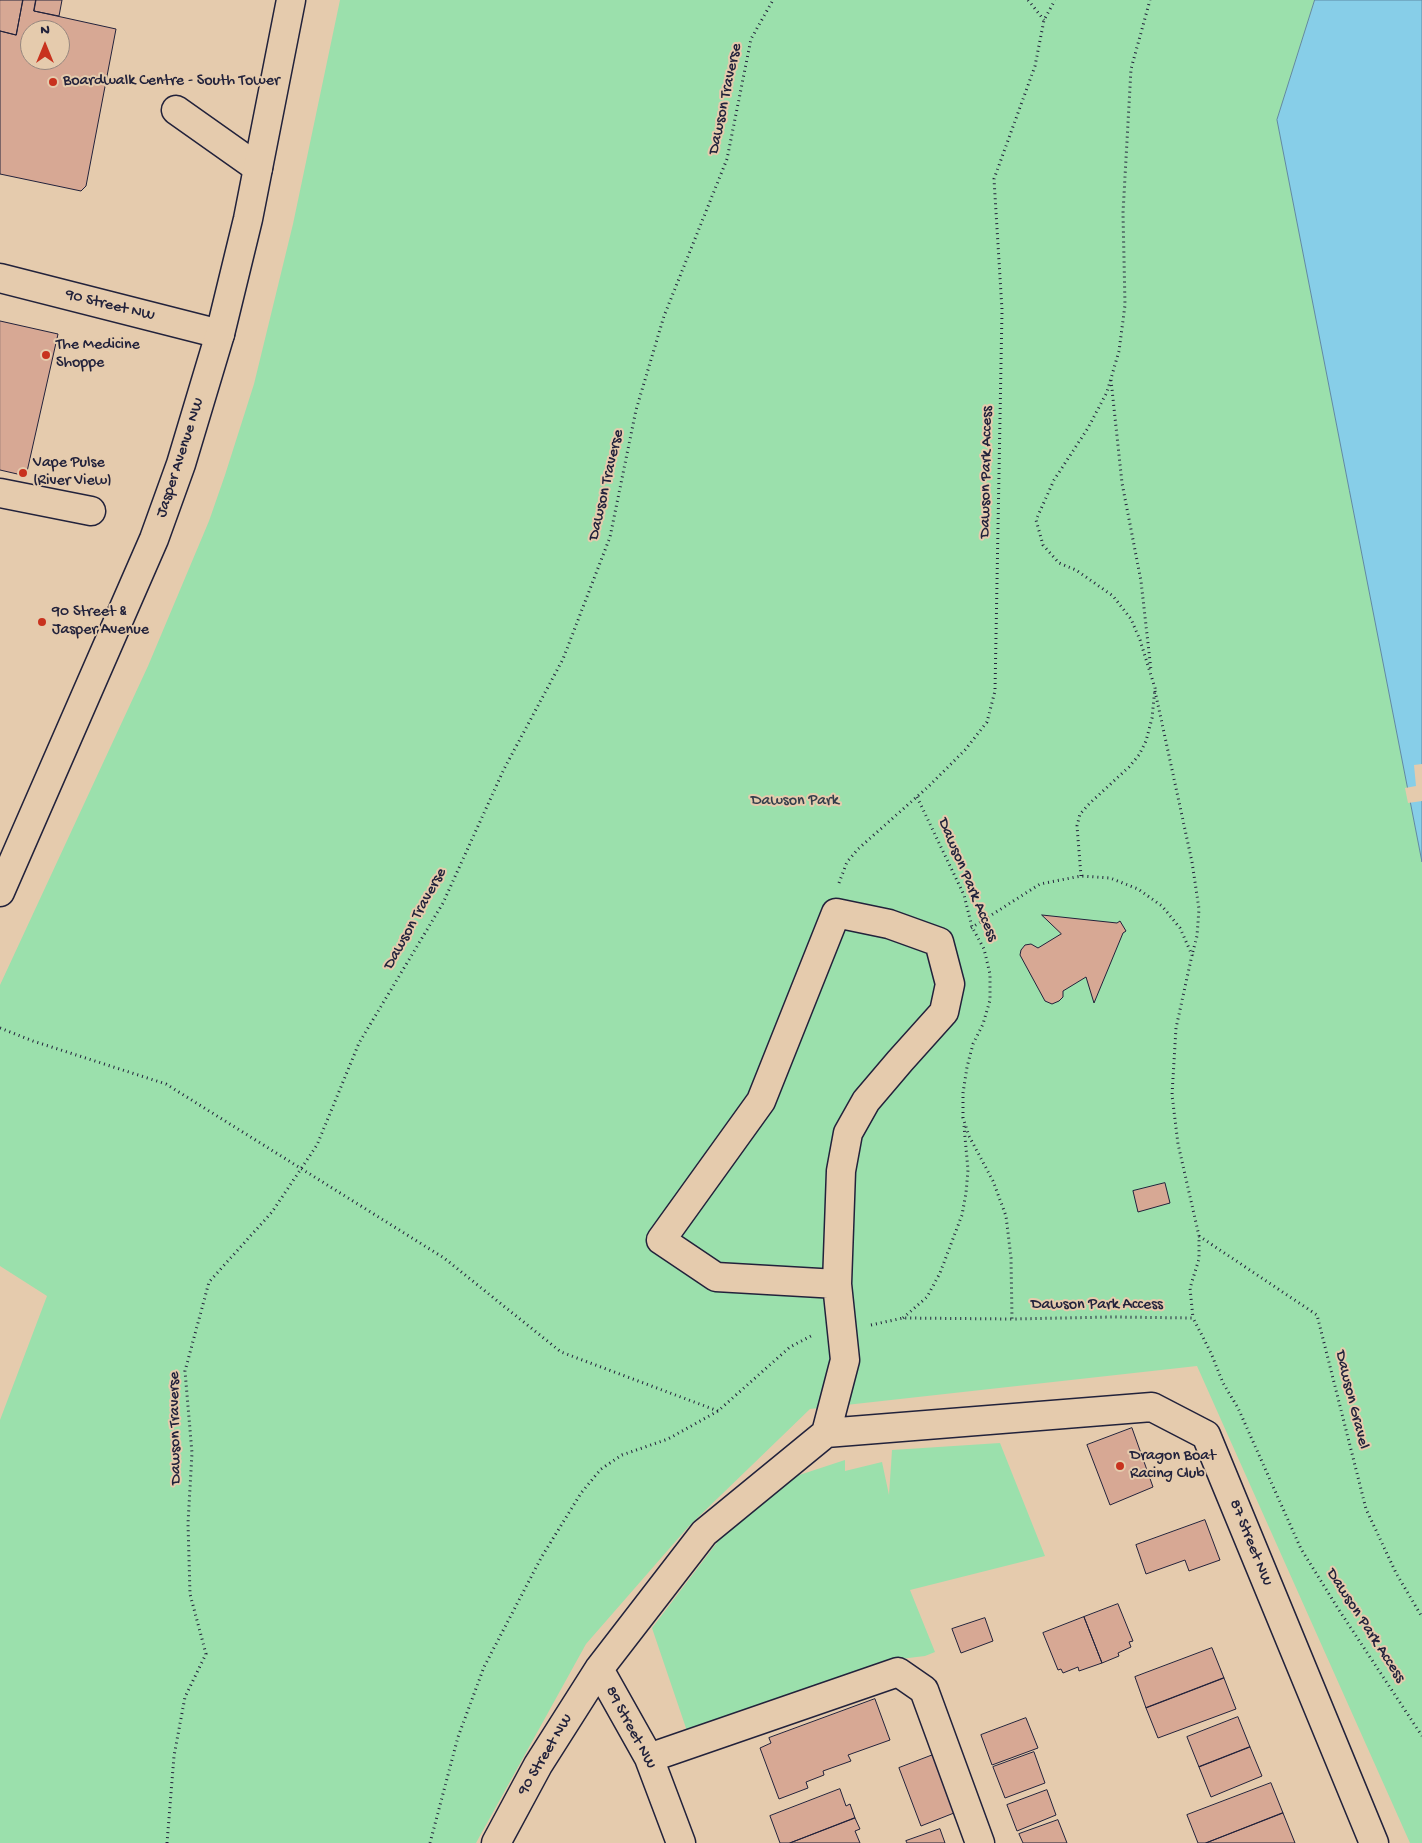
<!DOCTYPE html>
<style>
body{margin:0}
#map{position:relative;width:1422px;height:1843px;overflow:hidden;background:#e5cbad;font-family:"Gochi Hand",sans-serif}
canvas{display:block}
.north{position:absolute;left:20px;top:20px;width:50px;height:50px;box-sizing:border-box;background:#e5cbad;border:1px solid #97877f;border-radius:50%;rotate:0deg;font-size:14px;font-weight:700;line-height:20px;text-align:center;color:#22223b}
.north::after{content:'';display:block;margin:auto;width:18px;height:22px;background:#c8321e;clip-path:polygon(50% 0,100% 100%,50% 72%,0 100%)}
</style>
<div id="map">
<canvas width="1422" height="1843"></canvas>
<div class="north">N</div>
</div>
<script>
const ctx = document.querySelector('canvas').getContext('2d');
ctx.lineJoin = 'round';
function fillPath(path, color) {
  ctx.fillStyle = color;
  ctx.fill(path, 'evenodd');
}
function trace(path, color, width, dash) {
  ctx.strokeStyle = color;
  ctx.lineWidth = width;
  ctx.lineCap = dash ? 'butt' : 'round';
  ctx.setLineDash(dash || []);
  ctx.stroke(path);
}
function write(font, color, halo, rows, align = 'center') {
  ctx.font = font + ' "Gochi Hand",sans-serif';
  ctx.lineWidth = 4;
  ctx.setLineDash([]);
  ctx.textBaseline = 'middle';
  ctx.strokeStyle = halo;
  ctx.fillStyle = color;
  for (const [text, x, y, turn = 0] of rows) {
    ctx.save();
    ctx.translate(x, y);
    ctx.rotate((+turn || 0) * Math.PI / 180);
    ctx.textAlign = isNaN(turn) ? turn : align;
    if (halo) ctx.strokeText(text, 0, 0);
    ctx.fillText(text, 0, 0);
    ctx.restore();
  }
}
fillPath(new Path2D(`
 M340 0H1315L1277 120 1422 862V1843H1410L1197 1366 810 1409 689 1526 586 1644 476 1843H0V1420L47 1296 0 1266V985L148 666 209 521 225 475 254 384 293 224Z
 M1000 1443 1045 1556 910 1590 935 1652 925 1656 892 1660 688 1734 652 1628 741 1511 778 1482 845 1460V1471L882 1462 889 1495 892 1450Z`), '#9be0ac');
const water = new Path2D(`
 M1315 0H1422V862L1277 120Z`);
fillPath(water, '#87cee8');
trace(water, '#5f89a3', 1);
fillPath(new Path2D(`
 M1422 764V801L1408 803 1405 788 1416 786 1414 765Z`), '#e5cbad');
const building = new Path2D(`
 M0 0H23L16 35 0 31Z
 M23 0H36L34 11 116 29 86 186 81 191 0 174V31L16 35ZM30 30H60V60H30Z
 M36 0H62L59 16 34 11Z
 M0 321 58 334 26 476 0 470Z
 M1042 915 1117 923 1120 921 1126 931 1123 933 1094 1003 1086 977 1063 991V997L1059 1001 1052 1004 1045 1001 1020 955 1021 950 1025 945 1031 944 1038 948 1061 934Z
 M1165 1183 1170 1203 1138 1212 1133 1191Z
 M1132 1428 1153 1487 1110 1505 1087 1445Z
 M1205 1520 1220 1560 1189 1571 1185 1560 1146 1574 1136 1545Z
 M1118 1604 1133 1641 1129 1642 1131 1647 1118 1653 1119 1656 1102 1663 1084 1617Z
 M1084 1617 1102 1663 1079 1671 1078 1667 1063 1673 1061 1669 1058 1670 1043 1633Z
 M985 1618 993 1641 961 1653 952 1629Z
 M1212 1648 1224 1678 1146 1708 1135 1677Z
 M1224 1678 1236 1709 1158 1738 1146 1708Z
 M875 1699 890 1740 848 1755 851 1761 823 1771 824 1775 806 1782 808 1788 779 1799 760 1748 771 1743 769 1738Z
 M1238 1717 1250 1747 1199 1767 1187 1737Z
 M1026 1718 1038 1748 992 1765 981 1735Z
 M1250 1747 1262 1776 1211 1797 1199 1767Z
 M1034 1752 1045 1783 1005 1798 993 1767Z
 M933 1755 954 1813 921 1826 899 1768Z
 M1271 1783 1283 1813 1206 1843H1198L1187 1815Z
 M840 1789 846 1806 850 1804 855 1818 790 1843H780L770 1816Z
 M1047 1790 1056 1815 1017 1831 1007 1805Z
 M1283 1813 1295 1843H1206Z
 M855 1818 860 1829 855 1831 860 1843H790Z
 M1058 1820 1067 1843H1023L1019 1834Z
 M940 1829 945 1843H907L906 1841Z`);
fillPath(building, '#d7a894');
trace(building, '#22223b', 1);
const minor = new Path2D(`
 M176 110 258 168
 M0 278 220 334
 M0 493 91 511
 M826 1433 1152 1407 1206 1435 1374 1843
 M599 1669 649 1758 681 1843
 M649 1758 898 1672 924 1690 980 1843
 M496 1843 538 1765 599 1669 704 1533 826 1433 845 1360 837 1284 841 1171 848 1133 866 1101 900 1061 944 1012 950 984 939 942 889 924 836 913 761 1101 661 1240 716 1277 837 1284`);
const major = new Path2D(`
 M0 892 154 539 181 464 220 334 248 219 291 0`);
trace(minor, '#22223b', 31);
trace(major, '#22223b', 31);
trace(new Path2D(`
 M1028 0 1044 20
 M1111 380 1122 483 1141 581 1151 670
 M1155 691 1192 862 1199 909 1197 936 1192 955
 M917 797 964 895 972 927 984 949 990 974V1000L983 1024 973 1044 967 1067 963 1093V1118L969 1136 993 1181 1006 1216 1011 1258 1012 1319 1112 1317 1193 1318 1211 1353 1223 1383 1238 1408 1301 1549 1339 1610 1422 1736
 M1081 876 1077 826 1080 814 1090 803 1129 767 1139 755 1146 741 1152 718 1155 688 1140 640 1131 619 1113 596 1076 570 1059 563 1043 545 1036 520 1054 480 1088 428 1107 392 1119 351 1125 305 1123 213 1131 69 1150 0
 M839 883 847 862 858 849 929 786 965 750 987 722 995 691 1002 310 994 179 1035 66 1044 20 1055 0
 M971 928 1040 884 1081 876 1110 878 1138 889 1162 906 1180 928 1192 955 1176 1028 1172 1095 1178 1144 1199 1236V1259L1190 1288 1193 1318
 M0 1028 33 1041 166 1084 444 1258 561 1352 718 1411
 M1199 1236 1317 1315 1366 1509 1396 1573 1422 1617
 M903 1318 927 1297 940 1273 962 1215 966 1193 968 1170 964 1126
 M871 1325 903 1318 1012 1319
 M167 1843 174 1756 185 1697 206 1654 190 1594 188 1523 192 1453 185 1371 209 1282 272 1212 317 1145 359 1043 443 903 504 769 563 659 610 537 636 410 664 316 727 159 751 39 773 0
 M430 1843 458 1737 484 1667 541 1558 581 1493 601 1469 622 1455 668 1439 718 1411 790 1347 811 1336`), '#22223b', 3, [1, 4]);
trace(minor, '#e5cbad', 28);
trace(major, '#e5cbad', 28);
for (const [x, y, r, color] of [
 [53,82,5,"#c8321e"],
 [46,355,5,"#c8321e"],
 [23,473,5,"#c8321e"],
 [42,622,5,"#c8321e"],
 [1120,1466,5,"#c8321e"]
]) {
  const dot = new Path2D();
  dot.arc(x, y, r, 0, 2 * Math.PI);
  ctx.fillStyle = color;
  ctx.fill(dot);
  trace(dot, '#e5cbad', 2);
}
write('16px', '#22223b', '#e5cbad', [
 ["Boardwalk Centre - South Tower",63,82],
 ["The Medicine",56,346],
 ["Shoppe",56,364],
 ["Vape Pulse",33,464],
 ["(River View)",33,482],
 ["90 Street &",52,613],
 ["Jasper Avenue",52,631],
 ["Dragon Boat",1130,1457],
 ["Racing Club",1130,1475]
], 'left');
write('16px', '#22223b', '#e5cbad', [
 ["Dawson Traverse",726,99,-78],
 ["90 Street NW",110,306,14],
 ["Jasper Avenue NW",181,458,-72],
 ["Dawson Park Access",987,472,-89],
 ["Dawson Traverse",607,485,-77],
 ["Dawson Park Access",967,880,67],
 ["Dawson Traverse",416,919,-61],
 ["Dawson Park Access",1097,1306],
 ["Dawson Gravel",1351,1400,76],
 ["Dawson Traverse",176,1428,-91],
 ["87 Street NW",1250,1543,68],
 ["Dawson Park Access",1365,1626,57],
 ["89 Street NW",630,1728,62],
 ["90 Street NW",546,1755,-59]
]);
write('16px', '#343e4c', '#e5cbad', [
 ["Dawson Park",795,802]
]);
</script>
